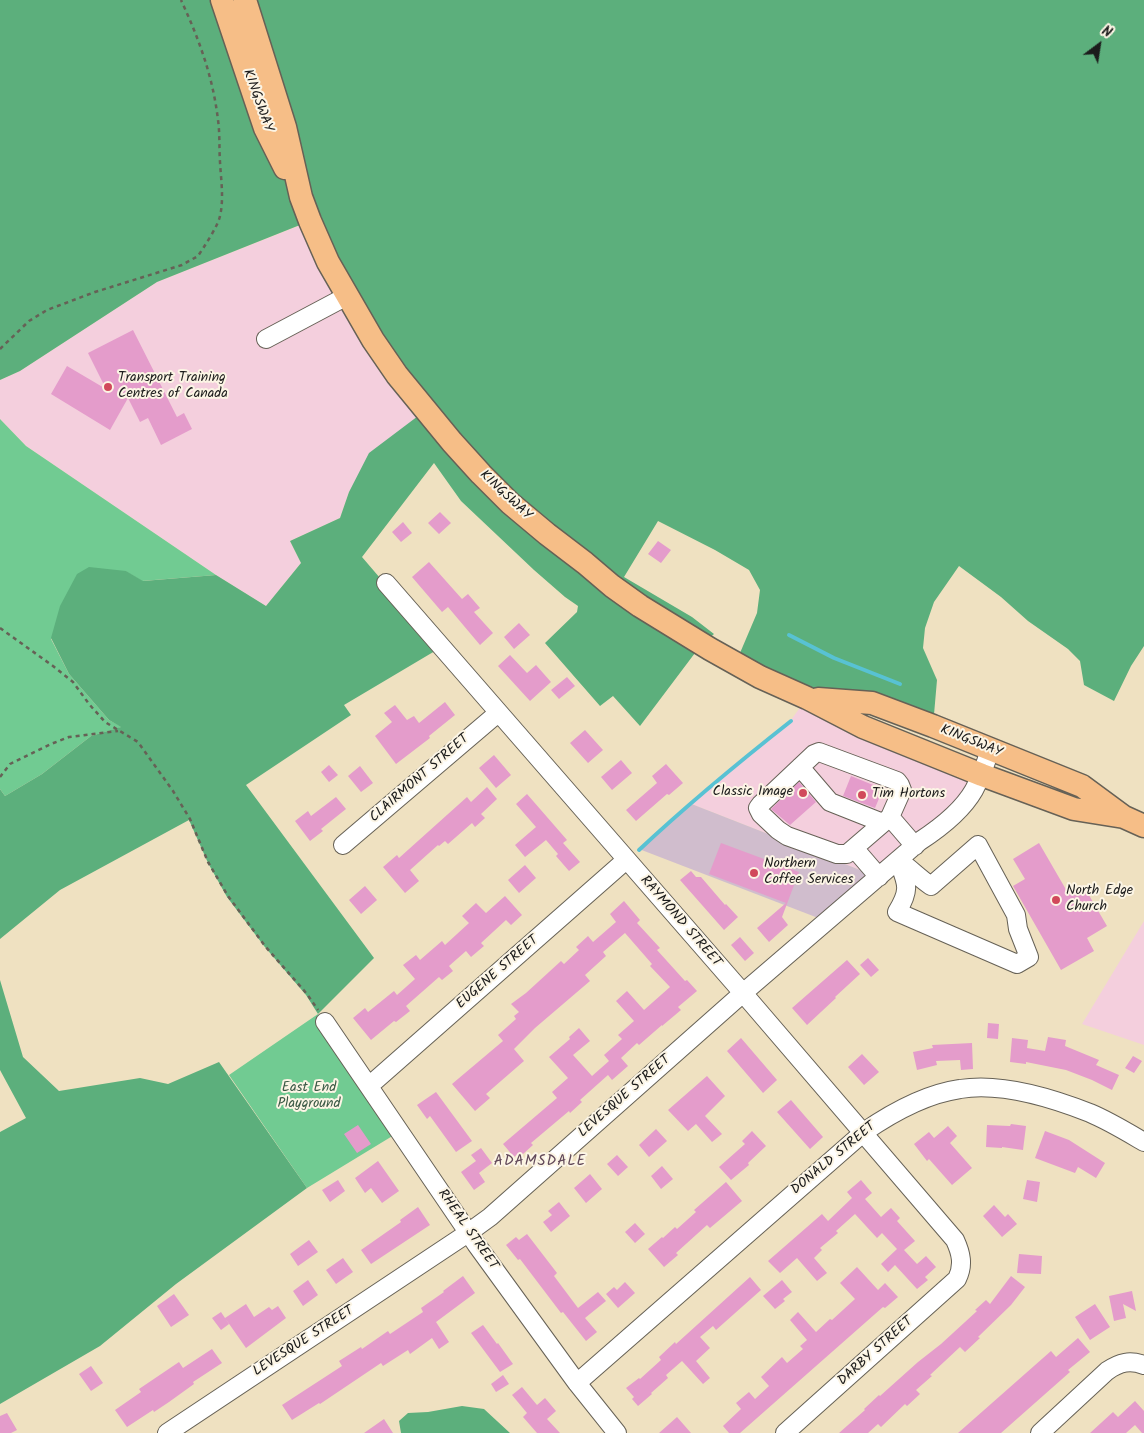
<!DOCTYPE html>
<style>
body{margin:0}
#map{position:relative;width:1144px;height:1433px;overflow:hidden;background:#efe1c1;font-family:Kalam,sans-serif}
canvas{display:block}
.north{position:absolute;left:1074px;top:20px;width:50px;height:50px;-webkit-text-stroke:4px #fcf5e5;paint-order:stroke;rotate:31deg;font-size:14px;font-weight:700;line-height:20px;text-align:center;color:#1c1c1c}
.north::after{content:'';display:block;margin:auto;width:18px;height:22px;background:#1c1c1c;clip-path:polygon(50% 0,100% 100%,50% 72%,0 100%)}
</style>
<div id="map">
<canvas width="1144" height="1433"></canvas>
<div class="north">N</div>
</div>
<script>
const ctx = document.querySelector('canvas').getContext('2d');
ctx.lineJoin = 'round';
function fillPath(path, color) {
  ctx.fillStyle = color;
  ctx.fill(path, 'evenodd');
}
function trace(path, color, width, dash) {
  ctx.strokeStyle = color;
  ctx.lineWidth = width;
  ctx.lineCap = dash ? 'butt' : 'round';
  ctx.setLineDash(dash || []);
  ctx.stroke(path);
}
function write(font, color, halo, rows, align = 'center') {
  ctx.font = font + ' Kalam,sans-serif';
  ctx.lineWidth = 4;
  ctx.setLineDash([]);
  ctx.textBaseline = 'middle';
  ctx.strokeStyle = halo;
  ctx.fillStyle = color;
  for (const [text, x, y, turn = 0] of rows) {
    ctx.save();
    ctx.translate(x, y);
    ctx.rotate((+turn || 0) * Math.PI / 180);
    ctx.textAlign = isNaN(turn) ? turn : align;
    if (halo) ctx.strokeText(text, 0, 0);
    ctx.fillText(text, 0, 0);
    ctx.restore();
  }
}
fillPath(new Path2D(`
 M311 221 426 410 349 492 340 518 290 541 301 563 266 606 216 575 26 446 0 419V380L20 371 157 282Z
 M807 698 982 775 973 792 878 877 689 803 732 766 791 720Z
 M1144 921V1045L1082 1024Z`), '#f4cfdd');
fillPath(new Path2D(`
 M689 803 878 877 826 921 639 849Z`), '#d0bdcd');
fillPath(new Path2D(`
 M0 419 26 446 216 575 142 581 125 571 51 639 69 674 109 720 122 727 91 736 42 774 5 796 0 789Z
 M318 1014 399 1132 307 1188 229 1075Z`), '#71cb92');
fillPath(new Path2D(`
 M0 0H1144V646L1131 666 1114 701 1084 685 1080 661 1068 649 1028 621 1001 597 959 566 934 602 925 628 923 648 937 680 933 726 807 698 740 653 757 613 760 590 749 570 715 550 658 521 624 577 692 617 714 634 701 645 640 726 613 696 600 706 545 643 577 612 578 606 565 597 534 570 461 501 434 463 362 557 440 648 344 705 351 715 246 785 374 958 318 1014 306 995 264 946 227 897 208 863 189 820 60 890 0 939V789L5 796 42 774 91 736 121 727 109 720 69 674 51 638 60 606 77 574 89 567 126 571 143 581 216 575 266 606 301 563 290 541 340 518 349 492 369 453 426 410 310 221 157 282 20 371 0 380Z
 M0 980 23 1057 59 1091 140 1078 168 1084 219 1062 307 1188 176 1284 100 1346 0 1404V1132L26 1118 0 1070Z
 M462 1406 484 1409 510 1433H401L399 1421 408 1413 428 1412Z`), '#5caf7c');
trace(new Path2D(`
 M789 635 834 658 900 684
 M639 850C688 804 739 762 791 721`), '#58c2d3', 4);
fillPath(new Path2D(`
 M133 330 177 417 184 413 192 429 161 445 148 418 140 422 128 398 110 430 51 394 67 366 106 389 88 353Z
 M440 512 451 523 439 534 428 523Z
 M403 522 412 533 401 542 392 532Z
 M658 541 671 550 661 563 648 554Z
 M429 562 462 599 468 594 480 608 474 612 493 633 480 645 448 607 442 612 412 577Z
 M519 623 530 635 514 649 504 637Z
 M510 655 527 673 536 665 551 682 530 701 498 666Z
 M567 677 575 686 559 699 551 690Z
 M445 702 455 715 429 736 430 738 396 764 375 736 392 722 384 713 395 705 407 720 414 716 419 723Z
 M585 730 603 750 588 763 570 743Z
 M494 755 511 775 496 788 479 768Z
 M621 760 632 773 612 790 601 777Z
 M666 764 683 783 669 795 667 794 636 821 626 810 657 783 652 776Z
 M329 765 338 775 329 782 321 772Z
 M360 766 373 783 361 792 348 776Z
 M851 776 883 789 875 808 843 796Z
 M799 782 816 802 790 825 771 809Z
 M487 787 497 799 481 814 485 818 475 827 472 823 448 844 445 841 439 846 438 845 410 870 419 881 405 893 383 867 397 855 399 858 467 797 471 802Z
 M527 794 567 840 563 843 580 862 569 871 556 856 558 854 546 840 525 857 515 845 536 827 516 804Z
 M336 797 346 809 321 829 323 831 310 841 295 821 308 811 311 816Z
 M721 843 799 872 782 917 788 925 769 942 757 928 786 903 709 874Z
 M1039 843 1068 893 1083 885 1107 926 1087 938 1094 951 1061 970 1013 886 1025 879 1013 859Z
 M525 865 536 878 519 893 508 880Z
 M691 871 696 877H701L725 905 726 904 738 917 724 930 680 880Z
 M365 886 377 900 361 914 349 900Z
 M505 896 522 915 511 925 506 920 481 943 484 946 471 957 466 951 449 966 453 971 442 980 439 977 406 1006 410 1011 396 1022 394 1021 371 1040 353 1018 365 1008 368 1012 394 991 397 995 415 979 403 965 416 955 420 960 442 941 445 945 469 923 462 916 476 903 486 913Z
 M624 901 640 920 637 923 660 948 657 950 685 981 687 980 697 991 678 1007 681 1010 662 1026V1025L639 1045 637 1043 621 1058 628 1066 612 1080 608 1075 580 1100 582 1102 570 1113 569 1111 531 1143 533 1145 523 1154 520 1152 514 1157 503 1144 557 1098 552 1092 568 1078 549 1057 570 1039 569 1037 579 1028 590 1041 573 1055 592 1076 609 1061 604 1055 622 1039 618 1035 634 1021 616 1001 627 991 644 1010 670 987 650 966 652 964 625 933 603 952 606 956 585 975 590 981 535 1028 514 1049 524 1061 486 1094 490 1098 475 1111 452 1084 503 1041 498 1035 516 1019 514 1016 519 1012 511 1004 526 993 561 961 564 964 579 950 576 947 588 936 593 942 616 922 610 914Z
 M740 937 754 953 745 961 731 945Z
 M868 958 879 970 871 977 860 965Z
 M847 960 860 974 835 997 836 998 807 1025 792 1008Z
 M988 1023 999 1024 998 1039 987 1038Z
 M1048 1037 1066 1040 1065 1046 1099 1060 1096 1065 1119 1075 1112 1090 1092 1080 1066 1070 1026 1062V1064L1010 1062 1012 1038 1028 1040 1027 1048 1045 1051Z
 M741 1038 777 1080 763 1093 727 1051Z
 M972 1043 973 1069 961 1070 960 1060 936 1061 937 1065 917 1070 913 1052 933 1048 932 1045Z
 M862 1054 879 1072 864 1085 848 1067Z
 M1133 1056 1142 1061 1134 1073 1125 1068Z
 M707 1076 725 1096 705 1116 722 1134 712 1142 696 1124 688 1131 668 1110Z
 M436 1092 472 1141 456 1152 430 1116 427 1119 417 1105Z
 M791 1100 823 1137 810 1149 777 1112Z
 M1011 1124 1026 1126 1023 1150 1002 1147V1148L986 1147 987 1125 1010 1126Z
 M358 1125 371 1144 357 1153 344 1134Z
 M948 1126 957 1136 950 1143 972 1168 952 1185 929 1159 927 1161 914 1144 929 1132 934 1138Z
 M656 1129 667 1141 649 1157 639 1145Z
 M752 1131 766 1146 748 1163 749 1165 731 1180 719 1167 745 1144 742 1141Z
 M1045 1131 1069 1140 1105 1163 1096 1178 1078 1167 1075 1173 1035 1158Z
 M481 1148 492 1163 479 1173 485 1182 474 1190 461 1172 476 1161 471 1155Z
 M617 1155 628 1167 618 1176 607 1164Z
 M378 1161 399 1191 382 1203 371 1188 365 1193 355 1178Z
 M662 1166 673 1179 661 1189 651 1176Z
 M590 1174 602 1189 586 1203 574 1188Z
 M338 1180 345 1191 330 1202 322 1190Z
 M861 1180 872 1193 865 1199 881 1217 891 1208 900 1218 897 1221 915 1241 904 1250 917 1264 926 1256 936 1267 925 1277 928 1280 917 1289 895 1265 888 1272 881 1264 897 1249 882 1233 877 1238 855 1214 836 1231 838 1233 820 1248 822 1250 814 1258 827 1273 817 1281 797 1258 780 1273 768 1261 822 1214 828 1221 852 1198 847 1192Z
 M1027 1180 1040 1182 1037 1202 1023 1199Z
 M726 1182 742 1201 710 1228 707 1225 676 1253 678 1255 664 1267 648 1249 662 1237 663 1238 675 1227 677 1229 696 1212 694 1210Z
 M559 1202 570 1216 551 1232 543 1222 552 1215 548 1211Z
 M994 1205 1005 1217 1008 1214 1017 1224 1002 1237 983 1216Z
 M418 1207 430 1225 371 1264 361 1250 401 1222 400 1220Z
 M635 1223 645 1234 635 1243 625 1232Z
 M527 1234 557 1273 554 1276 578 1308 598 1292 606 1301 585 1318 597 1332 586 1341 563 1312 561 1313 520 1259 518 1260 506 1245 516 1237 519 1240Z
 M309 1240 318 1252 298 1266 290 1254Z
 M1019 1254 1042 1256 1041 1274 1017 1273Z
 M343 1258 353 1272 336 1284 326 1270Z
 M857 1267 878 1290 885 1283 898 1297 885 1308 883 1307 740 1433H729L723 1426 741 1409 736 1403 749 1392 755 1399 769 1386 761 1377 782 1357 787 1363 803 1349 800 1346 807 1340 790 1320 798 1312 816 1332 830 1319 832 1320 855 1299 840 1283Z
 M463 1276 475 1293 436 1322 449 1342 439 1349 432 1338 410 1354 408 1350 383 1366 381 1363 320 1404 319 1403 292 1420 282 1405 342 1366 339 1361 361 1347 362 1349 388 1331 390 1334 423 1312 421 1308 444 1292 443 1291Z
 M1011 1276 1025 1287 1011 1305 978 1337 980 1338 965 1352 960 1347 930 1375 932 1376 916 1390 920 1394 907 1406 905 1404 881 1427 878 1424 868 1433H839L865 1410 864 1409 879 1395 880 1396 918 1362 941 1344 977 1311 975 1310 986 1300 990 1304Z
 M750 1277 761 1290 716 1330 713 1326 700 1337 710 1348 696 1361 710 1378 703 1384 682 1361 666 1375 668 1378 651 1393 652 1394 638 1406 632 1399 634 1397 626 1388 639 1378 640 1379 661 1360 659 1357 675 1342 676 1344Z
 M308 1280 318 1295 303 1306 293 1291Z
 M782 1280 792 1292 783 1299 785 1301 775 1309 763 1296Z
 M625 1282 635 1293 618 1308 606 1294 614 1287 617 1290Z
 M1132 1291 1136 1311 1123 1304 1126 1318 1114 1321 1109 1296Z
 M174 1294 189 1315 171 1327 157 1306Z
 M246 1304 254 1317 269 1307 272 1310 278 1306 286 1318 246 1348 225 1318Z
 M1095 1304 1110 1327 1090 1340 1075 1317Z
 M221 1312 229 1324 221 1330 212 1318Z
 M483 1325 497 1344 498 1343 513 1364 500 1372 471 1333Z
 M1078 1338 1090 1352 1068 1370 1070 1372 1001 1433H958L1051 1351 1056 1357Z
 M212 1349 222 1363 193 1382 194 1384 169 1402 154 1412 153 1410 127 1427 115 1410 141 1392 139 1389 179 1362 183 1368Z
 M91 1366 103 1383 91 1391 79 1374Z
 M503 1375 509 1384 496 1392 491 1384Z
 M522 1387 537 1405 545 1398 556 1411 547 1419 560 1433H537L523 1417 527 1413 512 1395Z
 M1135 1401 1144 1411V1433H1142L1135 1425 1126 1433H1090L1113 1412 1118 1417Z
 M7 1413 17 1430 11 1433H0V1416Z
 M677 1417 691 1433H659Z
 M384 1419 393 1433H364Z`), '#e49ccb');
const minor = new Path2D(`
 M266 339 347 296
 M386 583 743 993 955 1240C961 1253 964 1265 957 1279L785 1433
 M819 752 897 781 900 785 902 790 890 817 847 854H837L787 836 778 830 761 814 758 808 761 804 814 754Z
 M800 767 830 802 883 823
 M890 817 915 846
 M343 845 498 713
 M978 845 1016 915 1018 929 1029 957 1017 964 897 912C911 889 907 884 898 860 910 868 919 878 931 886Z
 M854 848 879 877
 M325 1022 476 1244 577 1383 617 1433
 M369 1086 626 860
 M577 1383 864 1132C893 1112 925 1094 960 1089 1002 1082 1052 1098 1090 1113 1109 1121 1127 1132 1144 1142
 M167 1433 468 1233 490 1217 743 993 920 841C940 828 962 811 974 790 981 777 986 763 990 749
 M1040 1433 1107 1371C1120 1362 1130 1360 1144 1365`);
const major = new Path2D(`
 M222 0 265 128 285 168
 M245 0 285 127 301 197 310 221 328 262 373 340 397 375 452 442 481 474 510 503 547 534 585 563 612 586 640 606 710 649 760 677 807 698 863 727 982 775 1074 809 1124 817
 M818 699 872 703 933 726 1082 786 1124 817 1144 826`);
trace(minor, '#666156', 20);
trace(major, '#666156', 25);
trace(new Path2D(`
 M0 349 29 321 47 310 95 292 182 265 198 256C204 247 218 226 220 216 224 199 221 180 220 162 219 148 220 134 218 120 213 77 199 39 181 0
 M0 628 53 666 73 682 89 704 105 722 138 742 173 791 190 819 208 862 228 896 265 946 307 994 318 1010
 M0 777 10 764 51 744 69 737 118 731`), '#666156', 2.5, [4, 4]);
trace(minor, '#fff', 18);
trace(major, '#f6be87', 22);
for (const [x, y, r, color] of [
 [108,387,5,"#d1495b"],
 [803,793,5,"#d1495b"],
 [862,795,5,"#d1495b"],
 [754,873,5,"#d1495b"],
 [1056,900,5,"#d1495b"]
]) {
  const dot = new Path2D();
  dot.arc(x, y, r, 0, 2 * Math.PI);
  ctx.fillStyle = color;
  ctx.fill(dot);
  trace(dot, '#fcf5e5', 2);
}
write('14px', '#1c1c1c', '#fcf5e5', [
 ["KINGSWAY",257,101,70],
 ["KINGSWAY",505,496,43],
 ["KINGSWAY",971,742,22],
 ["CLAIRMONT STREET",420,779,-41],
 ["RAYMOND STREET",680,922,49],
 ["EUGENE STREET",498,973,-41],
 ["LEVESQUE STREET",625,1097,-41],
 ["DONALD STREET",834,1159,-40],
 ["RHEAL STREET",467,1230,55],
 ["LEVESQUE STREET",304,1342,-33],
 ["DARBY STREET",876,1352,-42]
]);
write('14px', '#1c1c1c', '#fcf5e5', [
 ["Transport Training",118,379],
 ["Centres of Canada",118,395],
 ["Classic Image",793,793,"right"],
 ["Tim Hortons",872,795],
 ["Northern",764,865],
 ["Coffee Services",764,881],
 ["North Edge",1066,892],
 ["Church",1066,908]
], 'left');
write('14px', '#3a5945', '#fcf5e5', [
 ["East End",309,1089],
 ["Playground",309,1105]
]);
ctx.letterSpacing = '1px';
write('15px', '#624959', '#fcf5e5', [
 ["ADAMSDALE",540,1162]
]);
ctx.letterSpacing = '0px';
</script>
